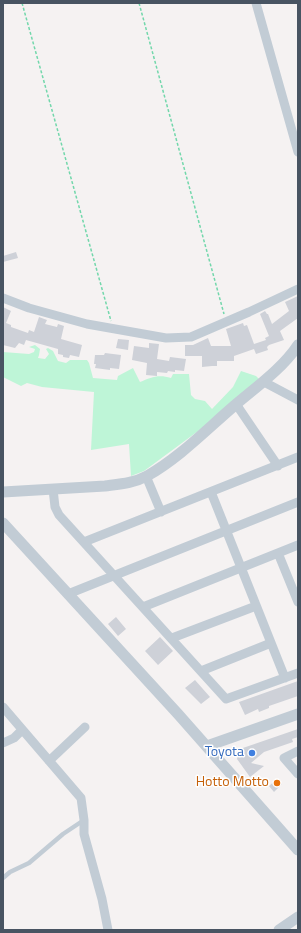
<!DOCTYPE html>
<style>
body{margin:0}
#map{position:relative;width:301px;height:933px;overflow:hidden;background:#f5f2f2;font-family:"Titillium Web",sans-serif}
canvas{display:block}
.frame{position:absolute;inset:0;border:4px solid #485462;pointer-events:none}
</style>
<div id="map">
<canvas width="301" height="933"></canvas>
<div class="frame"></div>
</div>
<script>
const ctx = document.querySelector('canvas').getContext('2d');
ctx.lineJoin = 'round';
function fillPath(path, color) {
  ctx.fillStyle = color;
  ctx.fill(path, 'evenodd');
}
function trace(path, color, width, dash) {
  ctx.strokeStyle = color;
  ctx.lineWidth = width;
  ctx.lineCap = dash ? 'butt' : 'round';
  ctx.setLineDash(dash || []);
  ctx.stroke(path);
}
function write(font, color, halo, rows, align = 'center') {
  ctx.font = font + ' "Titillium Web",sans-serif';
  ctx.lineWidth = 3;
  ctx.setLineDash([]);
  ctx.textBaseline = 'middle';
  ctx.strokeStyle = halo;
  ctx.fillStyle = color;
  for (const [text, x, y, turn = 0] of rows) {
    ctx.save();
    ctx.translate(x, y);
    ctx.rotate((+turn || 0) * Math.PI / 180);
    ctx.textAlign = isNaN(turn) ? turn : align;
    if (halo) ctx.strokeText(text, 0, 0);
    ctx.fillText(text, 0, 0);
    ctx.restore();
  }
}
fillPath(new Path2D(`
 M35 345 40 349 39 355 38 358 45 359 49 354 46 349 48 348 53 351 58 361 66 363 70 360H87L89 363 93 378 117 380 118 376 133 368 140 382C151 377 159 374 171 378L173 374H189L191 395 195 399 205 401 212 409 233 387 241 371 256 376 259 379 209 423 144 471 131 476 129 444 91 450 94 392 42 387 27 383 21 386 3 377V352L29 354 34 352 35 349 29 347Z`), '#bef5d7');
fillPath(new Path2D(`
 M16 252 18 258 3 262V256Z
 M298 296V318L280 331 284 340 269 345 267 347 268 350 256 354 254 349 234 356V361H217V366H212L202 367V356H185V345H193L208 338 211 346H231L226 329 243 323 244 326 247 325 254 344 266 340 265 338 269 336 260 314 265 311 267 314H268L272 324 289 311 285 302Z
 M3 307 11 311 6 323 11 325V327L28 333 29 330 34 332 39 317 47 320 45 324 57 327 58 324 64 326 61 339 82 345 79 357 70 355 69 358 63 357V355L58 354V349L26 340 24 345 19 343 15 348 3 345Z
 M118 339 129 340 128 350 116 348Z
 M149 343 159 344 157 359 169 361 170 357 186 359 184 371 175 370V372L168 371 167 373 157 372V376L146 375 147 363 132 360 134 346 149 348Z
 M105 353 121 355 119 369 110 368V370L95 368 96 364H94L95 355H104Z
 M116 617 126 629 118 636 108 624Z
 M160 637 173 651 158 665 145 651Z
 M195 680 210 697 201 704 185 688Z
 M298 681V696L269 706V708L259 712 258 709 245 715 239 702Z
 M298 729V737L292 739 293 742 264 752 251 763 264 766 250 777 237 759 240 749Z
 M277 779 282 784 274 792 269 786Z`), '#ced1d8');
trace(new Path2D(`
 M22 3 111 321
 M139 3 224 314`), '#72d7ab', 1.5, [3, 2]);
trace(new Path2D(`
 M3 878 10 872 29 863 63 834 84 820`), '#c2ccd5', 4.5);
trace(new Path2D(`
 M256 3 298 152
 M3 298 29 308 87 324 166 338 191 337 249 312 298 289
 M264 382 298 400
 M236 404 278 466
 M146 476 161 512
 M53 489 55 507 59 515 226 699 298 673
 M211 492 285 678
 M84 542 298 457
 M278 553 298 602
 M68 594 298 502
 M143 607 298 545
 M172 638 256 606
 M201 671 271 643
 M3 707 81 798 84 820V834L102 899 108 930
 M3 743 14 738 22 730
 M298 751 284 758 298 774
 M49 761 85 727`), '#c2ccd5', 9);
trace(new Path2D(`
 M3 492 105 486C120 484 134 483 147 476 179 458 206 430 234 406 255 388 283 368 298 345
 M3 523 178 714 298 850
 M207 746 298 714
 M279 930 298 917`), '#c2ccd5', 11);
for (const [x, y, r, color] of [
 [252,753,4,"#3f7fe0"],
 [277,783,4,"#e8710a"]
]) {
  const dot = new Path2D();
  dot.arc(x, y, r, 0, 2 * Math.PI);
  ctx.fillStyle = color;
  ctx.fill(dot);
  trace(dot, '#fff', 1.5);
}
write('14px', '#366cbe', '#fff', [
 ["Toyota",244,753]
], 'right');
write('14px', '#c56008', '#fff', [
 ["Hotto Motto",269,783]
], 'right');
</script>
